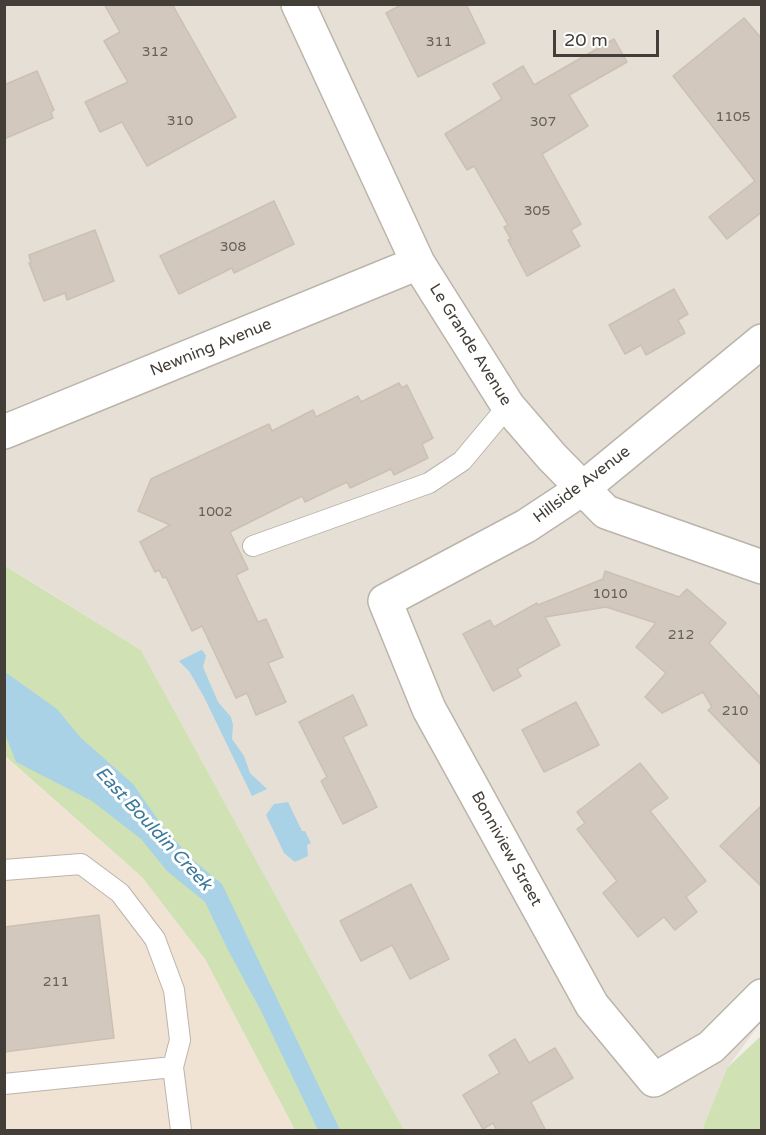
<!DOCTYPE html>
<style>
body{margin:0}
#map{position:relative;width:766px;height:1135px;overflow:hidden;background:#f1ede7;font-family:"Varela Round",sans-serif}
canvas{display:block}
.frame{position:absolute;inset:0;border:6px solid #433e37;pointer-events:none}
.scale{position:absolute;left:553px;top:30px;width:106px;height:27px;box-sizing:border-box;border:3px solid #433e37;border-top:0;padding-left:8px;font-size:18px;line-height:21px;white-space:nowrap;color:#433e37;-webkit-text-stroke:4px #fff;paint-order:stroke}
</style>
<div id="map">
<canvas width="766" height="1135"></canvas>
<div class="frame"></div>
<div class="scale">20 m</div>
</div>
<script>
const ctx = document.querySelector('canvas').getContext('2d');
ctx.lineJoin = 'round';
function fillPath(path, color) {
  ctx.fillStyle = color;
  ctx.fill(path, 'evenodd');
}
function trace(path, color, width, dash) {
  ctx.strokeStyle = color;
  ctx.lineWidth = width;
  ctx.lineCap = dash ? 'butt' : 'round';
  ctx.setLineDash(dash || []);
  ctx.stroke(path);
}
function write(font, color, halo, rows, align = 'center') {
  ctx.font = font + ' "Varela Round",sans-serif';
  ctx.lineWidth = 6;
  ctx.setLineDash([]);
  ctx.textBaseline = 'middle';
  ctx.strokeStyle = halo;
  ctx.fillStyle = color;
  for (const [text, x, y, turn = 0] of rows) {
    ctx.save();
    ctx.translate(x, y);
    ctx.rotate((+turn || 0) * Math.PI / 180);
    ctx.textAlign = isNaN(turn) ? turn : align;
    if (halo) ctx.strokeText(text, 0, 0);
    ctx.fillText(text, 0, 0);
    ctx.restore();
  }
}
fillPath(new Path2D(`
 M4 5H761V1022L727 1068 702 1130H404L141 650 5 565Z`), '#e5dfd5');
fillPath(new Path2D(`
 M4 756 142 877 205 959 295 1130H5Z`), '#f1e3d4');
fillPath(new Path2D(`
 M4 565 141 650 404 1130H295L205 959 142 877 5 756Z
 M761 1036V1130H702L727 1068Z`), '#d0e1b4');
fillPath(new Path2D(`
 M201 650 203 651 206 656 203 667 218 702 231 717 233 725 232 739 244 756 250 773 267 789 252 796 204 697 189 671 179 661Z
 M5 672 57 709 81 738 133 784 163 827 192 859 222 884 340 1130H318L261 1011 228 950 205 902 167 871 141 839 92 801 16 762 5 734Z
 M288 802 302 831H305L311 843 307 845 308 856 295 862 284 853 266 815 274 804Z`), '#aad2e7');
const building = new Path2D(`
 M104 4H172L236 117 147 166 122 122 100 132 85 102 128 82 104 41 120 32Z
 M403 4H466L485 43 418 77 386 13Z
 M744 18 762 39V212L727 239 709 217 755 181 673 76Z
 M614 39 627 62 569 95 588 126 542 154 581 224 571 230 580 246 527 276 508 240 511 239 504 227 508 225 474 166 467 170 445 134 502 99 493 84 523 66 534 85Z
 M37 71 54 110 51 112 53 118 4 139V85Z
 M274 201 294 244 234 273 232 268 179 294 160 256Z
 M95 230 114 281 67 300 65 293 44 301 29 263H31L29 255Z
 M674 289 688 314 678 320 685 333 646 355 641 345 625 354 609 325Z
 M399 383 402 388 407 385 433 438 422 444 428 458 394 475 391 469 350 488 347 482 305 502 302 496 230 532 248 569 236 575 258 622 266 619 283 657 268 663 286 702 256 715 247 693 236 698 202 626 192 631 166 577 163 578 159 570 155 572 140 542 170 525 138 511 151 479 269 424 272 431 313 410 316 417 358 396 361 402Z
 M605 571 679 597 687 589 726 623 709 643 762 699V766L708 710 712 707 703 692 662 713 645 697 666 673 636 647 656 623 606 607 545 617 560 645 517 669 521 676 493 691 463 634 490 620 494 627 537 603 538 605 603 579Z
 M353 695 367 725 343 737 377 807 343 824 321 781 327 777 299 722Z
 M576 702 599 745 544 772 522 730Z
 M640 763 668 798 650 811 706 881 686 897 697 912 675 930 664 917 638 937 603 893 617 881 577 829 585 823 577 812Z
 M762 805V887L720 846Z
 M411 884 449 959 410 979 392 945 361 961 340 921Z
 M99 915 114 1038 4 1052V927Z
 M515 1039 529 1063 555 1048 573 1078 531 1102 546 1131H497L493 1123 483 1129 463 1095 500 1073 489 1055Z`);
fillPath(building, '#d2c8be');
trace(building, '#cbc0b2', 1.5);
const service = new Path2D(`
 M253 546 429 483 462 461 508 406
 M4 870 81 864 120 893 155 939 174 990 180 1040 173 1067 4 1084
 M173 1067 181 1130`);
const minor = new Path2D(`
 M298 4 418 263 508 406 552 457 606 512 762 567
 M762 341 582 489 526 526 385 601 429 709 592 1005 654 1080 711 1047 762 996
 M4 432 418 263`);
trace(service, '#bcb4aa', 22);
trace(minor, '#bcb4aa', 36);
trace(service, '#fff', 20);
trace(minor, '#fff', 33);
write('14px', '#676059', null, [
 ["311",439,42],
 ["312",155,52],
 ["1105",733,117],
 ["310",180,121],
 ["307",543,122],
 ["305",537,211],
 ["308",233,247],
 ["1002",215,512],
 ["1010",610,594],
 ["212",681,635],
 ["210",735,711],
 ["211",56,982]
]);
write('16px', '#433e37', '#fff', [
 ["Le Grande Avenue",470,345,58],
 ["Newning Avenue",211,348,-22],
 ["Hillside Avenue",582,485,-37],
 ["Bonniview Street",506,849,61]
]);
write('italic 18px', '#3a799c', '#fff', [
 ["East Bouldin Creek",153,829,47]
]);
</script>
